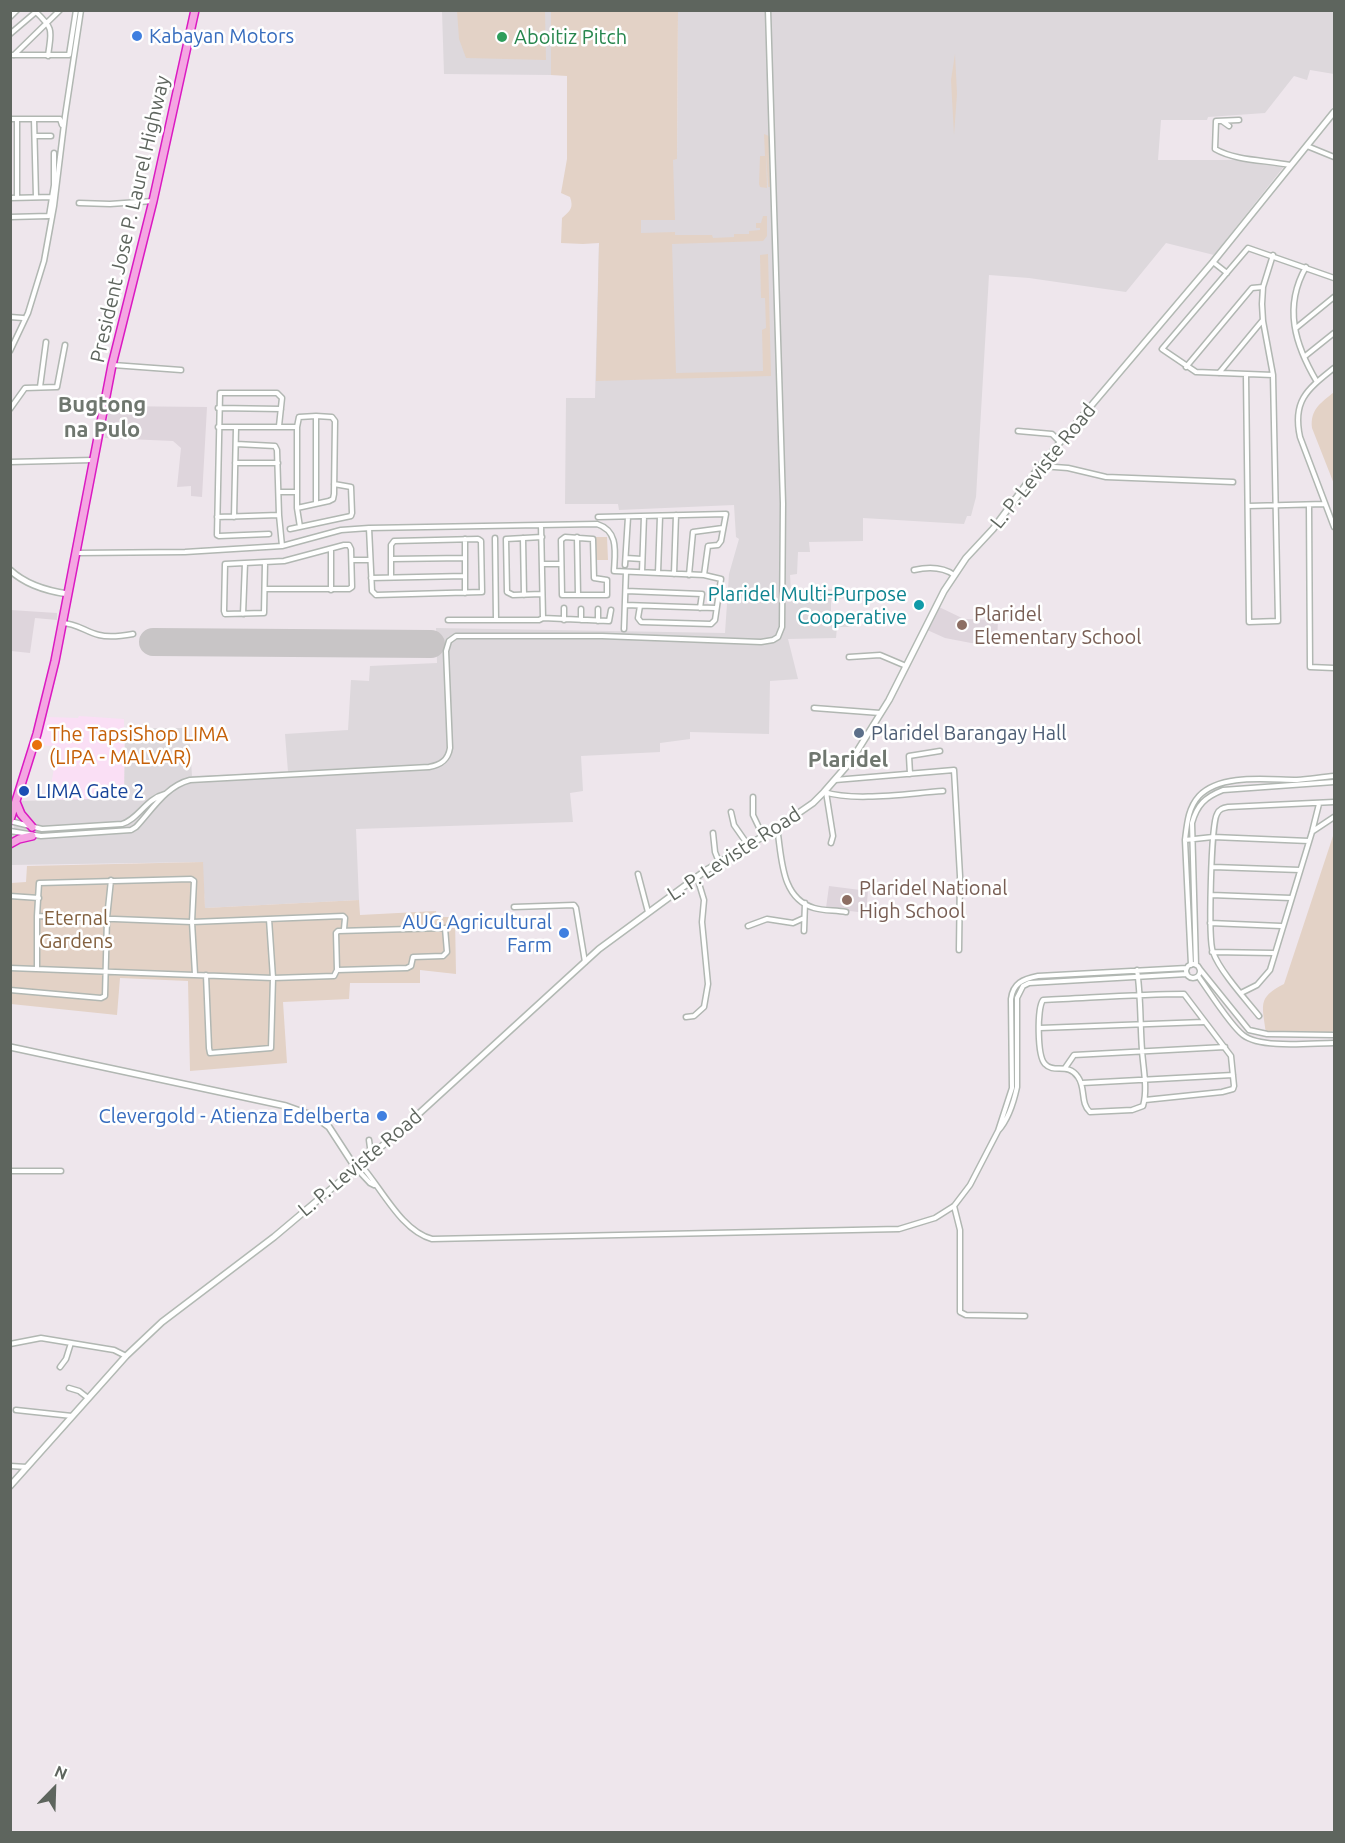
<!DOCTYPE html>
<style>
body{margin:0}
#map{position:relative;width:1345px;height:1843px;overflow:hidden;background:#eee6ec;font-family:Ubuntu,sans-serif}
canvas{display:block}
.frame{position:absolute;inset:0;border:12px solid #5e655e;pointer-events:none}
.north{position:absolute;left:24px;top:1759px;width:60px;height:60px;-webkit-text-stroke:4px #fff;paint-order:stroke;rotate:23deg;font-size:16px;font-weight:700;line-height:24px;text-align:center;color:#5e655e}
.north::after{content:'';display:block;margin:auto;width:21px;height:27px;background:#5e655e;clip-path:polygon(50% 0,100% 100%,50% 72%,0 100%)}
</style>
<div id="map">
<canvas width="1345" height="1843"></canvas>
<div class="frame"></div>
<div class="north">N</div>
</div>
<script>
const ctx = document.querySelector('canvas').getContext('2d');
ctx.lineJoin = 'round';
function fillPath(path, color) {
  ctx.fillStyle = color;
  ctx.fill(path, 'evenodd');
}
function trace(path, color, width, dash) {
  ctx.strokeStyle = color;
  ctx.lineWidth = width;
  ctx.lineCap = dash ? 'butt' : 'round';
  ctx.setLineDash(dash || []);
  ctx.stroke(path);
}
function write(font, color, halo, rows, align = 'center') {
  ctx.font = font + ' Ubuntu,sans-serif';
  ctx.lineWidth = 5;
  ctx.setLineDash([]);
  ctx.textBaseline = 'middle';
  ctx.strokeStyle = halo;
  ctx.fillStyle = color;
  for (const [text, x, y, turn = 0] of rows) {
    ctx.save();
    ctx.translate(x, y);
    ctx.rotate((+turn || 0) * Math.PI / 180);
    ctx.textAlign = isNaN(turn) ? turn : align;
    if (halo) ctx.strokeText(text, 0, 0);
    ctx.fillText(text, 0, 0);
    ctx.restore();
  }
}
fillPath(new Path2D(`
 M79 716 124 719 125 798 59 801 60 786H51L54 767 60 747 40 745 47 717 78 718Z`), '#fadff5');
fillPath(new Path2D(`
 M442 11H551V75L444 74Z
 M678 11H1334V74L1310 70 1307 80 1294 76 1265 113 1208 117 1207 120H1161L1158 160H1255L1285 165 1214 255 1166 243 1126 292 1029 278 989 275 976 497 971 516H967L964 524 863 518V541L809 542 810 552H798L797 574 790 575 791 591 850 588 851 598 831 599V614H852V627H837L836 638 788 639 798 679 770 681 769 734 690 732V739L660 743V752L581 756 583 791 570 793 573 822 356 829 359 900 205 908 202 862 11 865 10 841 21 801 124 798 125 728H189L192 776 288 772 285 734 348 730 351 680 369 681 370 666 437 663 436 628 725 633 729 574 739 539 736 537 734 505 619 510 618 504H565L566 398H595L599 242 632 161 677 159Z`), '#ddd8dc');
fillPath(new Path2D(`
 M109 406 207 407 202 497 191 496V486L177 487 181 448 173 441 105 438Z
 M937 606 964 619 998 620 997 643H971L945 638 925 629Z
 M10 610 57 613V620L35 618 30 653 11 651Z
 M829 886 868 891 866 913 826 908Z`), '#ded5dc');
fillPath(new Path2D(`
 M457 11H545L546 60 466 58 459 39Z
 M551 11H678L677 159 673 160 675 220H641V233L675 232V235H712L713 238 734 237V234H749V231L760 230V228H756V223H761L763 216H767V236L763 241 672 244 676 373 763 371 762 330 766 328 765 298H761L760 255 768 254 771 376 596 381 599 243 583 244 561 243 562 218C570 211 574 208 570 197L561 193 567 159V76L551 75Z
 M955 54 957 94 954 135 951 80Z
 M764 134 769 136 770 187H768L766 151 767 188 760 187 759 184 760 156H765Z
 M1334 392V484L1312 428C1310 409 1321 403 1334 392Z
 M595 537H607L608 560H596Z
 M1334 833V1030L1330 1034H1266C1263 1006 1256 998 1284 984Z
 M203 862 205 908 359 900 360 915 436 911 437 917H455L456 974 420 970V983H350L349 999 283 1002 287 1063 190 1071 188 981 120 978 117 1015 11 1004V883L26 882 27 866Z`), '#e3d2c6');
trace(new Path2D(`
 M153 642 431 644`), '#c8c5c6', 28);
const minor = new Path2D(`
 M36 12C55 30 51 31 48 56
 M10 17 17 10
 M10 34 37 11
 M10 55H69L76 10
 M14 55 60 10
 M10 119H60L62 125
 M17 119V198
 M34 119 36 197
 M1239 120 1216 121 1215 149C1236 161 1266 160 1290 165
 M1222 121 1229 126
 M35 136H51
 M1307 146 1334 157
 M10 198 53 197
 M79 203 110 204 153 201
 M10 217 49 216 54 185V153
 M1213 262 1227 273
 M1306 267C1283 307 1295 345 1317 382
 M10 317 23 318
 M1296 328 1334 297
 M10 351 28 313 44 261 54 206 65 116 81 10
 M1304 357 1334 333
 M113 365 181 370
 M1186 367 1252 288 1263 287
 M1334 368C1308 389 1292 400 1300 437L1334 527
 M1219 373 1262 321
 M1246 375 1249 622 1278 621 1273 375 1263 321 1262 304 1263 287 1273 255
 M1273 375 1196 372 1162 349 1248 248 1334 278
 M40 387 46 342
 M218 408 281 409
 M10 409 25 388 57 387 65 345
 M316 416 332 417 335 421 334 494 333 499 329 501 297 508V427L299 417Z
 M218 427H297
 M1018 431 1052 434 1060 442
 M236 444 275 446 277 450 279 515 282 546
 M10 462 93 460
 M235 463H278
 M1041 466 1068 468 1106 477 1233 482
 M279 492H296
 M316 503V416
 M1309 505 1310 667 1334 668
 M1248 506 1325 504
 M297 508 300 527
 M217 517 279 515
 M234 517 236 428
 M598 517 726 514 721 541 718 545 708 546 704 575
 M541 525 543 618 609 621 611 610
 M369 528 372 591 376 595 482 592 481 541 478 539 394 541 391 545V577
 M290 529 351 516 352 513 351 487 334 484
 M269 534 219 536 217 535 220 393H277L282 398 279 426
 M542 537 506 539 507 592 513 595 542 594
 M565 537 593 539 594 578 607 580V595H562L561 540Z
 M577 537 578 595
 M495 538 496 620
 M523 538 524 595
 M465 539V593
 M77 553 185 552 282 546 341 530 369 528 597 524C619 531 615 552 614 571L704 575 721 579 715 620 711 624 641 622 638 618 640 606
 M626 558 642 559
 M391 559 465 558
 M352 560H369
 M265 563 264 613 225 614 224 611 225 564 284 561 344 545H349L351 549 352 587 349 589H266
 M542 564H561
 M625 565 628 517
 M914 570C928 567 943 567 954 575
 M642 572 644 516
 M658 573 660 516
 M674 574 676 515
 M689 575 693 532 723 528
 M371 578 465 576
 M331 590V550
 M626 591 702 594 700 608
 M625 605 715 608
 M598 609V621
 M243 614 245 563
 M448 620H539L543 618
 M564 620V608
 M581 620V609
 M62 623C76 623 86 632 99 635 110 638 122 636 133 634
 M624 629 626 572
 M849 657 880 655 906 666
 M814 708 880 713
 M910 774 909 756 940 751
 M835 780 954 770 960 876 959 950
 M824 792C855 802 910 793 943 791
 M826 792 833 836 831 843
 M753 797V815L763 836
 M731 812 734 825 748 845
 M10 821 42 829 122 824C139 819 145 799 165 794
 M777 828C782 856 780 898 814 908 824 911 836 910 846 912
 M10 831 41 836 131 830 136 827C152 810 166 786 190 780L429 767C441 765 448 760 450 748L446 651 449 641 456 636H602L761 642 773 640 778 637 782 627 783 503 768 10
 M1313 831 1334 817
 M713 833 715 852 719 862
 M1185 840 1213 837 1309 841
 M1213 867 1300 870
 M638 874 648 912
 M1211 895 1291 898
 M10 896 39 898
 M514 907 574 905 576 908 585 962
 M37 916 192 922 343 916 345 918 344 929
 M1210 923 1281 926
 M748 926 767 919 793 923 804 918
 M804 931 805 903
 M1212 952 1273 953
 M1186 971a7 7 0 1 1 14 0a7 7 0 1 1-14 0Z
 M1191 965 1185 840C1187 824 1188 808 1199 796 1221 773 1269 780 1297 780 1310 779 1322 777 1334 776
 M1196 965 1192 823C1197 805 1205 797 1223 790L1334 782
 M10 968 273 978 334 976 337 970 336 933 338 931 445 928 447 952 443 956 413 957 411 966 407 968 337 970
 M1199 968 1249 1030 1267 1034 1334 1035
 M37 969V916L39 883 191 879 194 881 192 922 195 974
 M1137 970C1141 996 1140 1023 1142 1050 1143 1067 1148 1089 1143 1106L1132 1110 1090 1112C1080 1103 1086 1088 1078 1077 1068 1062 1054 1074 1045 1064 1037 1056 1037 1008 1043 1000 1090 998 1137 994 1184 994L1231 1056 1234 1086 1233 1089 1222 1092 1145 1100
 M206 975 209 1048 210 1053 271 1048 273 978 269 919
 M1198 976C1209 991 1230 1025 1243 1035 1261 1049 1312 1043 1334 1043
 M10 990 101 998 105 996 107 918 111 880
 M1241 993 1257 985 1270 970 1312 832 1319 804
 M1259 1016C1246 1000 1219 970 1213 952 1208 940 1211 824 1217 814 1219 809 1223 808 1228 807L1334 802
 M686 1017 694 1016 704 1007 708 984 702 922 704 900 697 877
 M1040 1028 1204 1022
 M1065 1068 1074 1055 1225 1047
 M1082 1083 1233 1075
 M998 1131 1012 1088 1011 999C1013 983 1023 979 1038 976L1187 968
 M369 1140 371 1155
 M360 1164C381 1187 401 1231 432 1239L899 1229 935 1218 954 1206 970 1185 998 1131C1008 1120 1014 1101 1017 1087V998L1023 986 1029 983 1187 974
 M356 1168 370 1183 374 1185
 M10 1171H61
 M954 1206 960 1230V1312L966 1315 1025 1316
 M10 1344 41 1338 114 1350 126 1356
 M60 1367 66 1359 71 1343
 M69 1388 79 1391 88 1398
 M16 1410 72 1416
 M10 1466 27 1467`);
const tertiary = new Path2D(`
 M10 1047 286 1106 314 1116 329 1127 355 1167`);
const secondary = new Path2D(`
 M10 570C26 585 47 591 68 594
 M10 1486 126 1356 162 1322 274 1237 401 1130 599 949 705 871 777 828 813 803 824 792 851 761 889 700 944 591 966 558 993 529 1040 466 1213 262 1334 112`);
const trunk = new Path2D(`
 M16 802 21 814 32 827
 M10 820 37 734 55 661 112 365 153 201 195 10
 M10 844 19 839 32 836`);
trace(minor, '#b1b7b2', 7);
trace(tertiary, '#b1b7b2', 8);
trace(secondary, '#b2b9b3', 8);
trace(trunk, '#db1ac2', 10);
trace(minor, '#fff', 4);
trace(tertiary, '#fff', 5);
trace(secondary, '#fff', 5);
trace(trunk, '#f4a6e2', 7);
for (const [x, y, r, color] of [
 [137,36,6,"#3f7fe0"],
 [502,37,6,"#2e9e5b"],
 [919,605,6,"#0f9aa8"],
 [962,625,6,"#8d6e63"],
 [859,733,6,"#5c6f8a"],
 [37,745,6,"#e8710a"],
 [24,791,6,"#1a4fb4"],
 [847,900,6,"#8d6e63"],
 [564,933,6,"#3f7fe0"],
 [382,1116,6,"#3f7fe0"]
]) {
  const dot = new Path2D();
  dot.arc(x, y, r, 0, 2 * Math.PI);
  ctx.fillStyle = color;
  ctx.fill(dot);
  trace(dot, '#fff', 2);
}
write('20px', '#366cbe', '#fff', [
 ["Kabayan Motors",149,36,"left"],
 ["AUG Agricultural",552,922],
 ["Farm",552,945],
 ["Clevergold - Atienza Edelberta",370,1116]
], 'right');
write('20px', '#27864d', '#fff', [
 ["Aboitiz Pitch",514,37]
], 'left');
write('20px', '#5e655e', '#fff', [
 ["President Jose P. Laurel Highway",130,219,-77],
 ["L. P. Leviste Road",1043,466,-51],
 ["L. P. Leviste Road",734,854,-33],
 ["L. P. Leviste Road",360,1163,-40]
]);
write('20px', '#0d838f', '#fff', [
 ["Plaridel Multi-Purpose",907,594],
 ["Cooperative",907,617]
], 'right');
write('20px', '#785e54', '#fff', [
 ["Plaridel",974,614],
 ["Elementary School",974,637],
 ["Plaridel National",859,888],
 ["High School",859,911]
], 'left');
write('20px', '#4e5e75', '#fff', [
 ["Plaridel Barangay Hall",871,733]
], 'left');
write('20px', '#c56008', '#fff', [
 ["The TapsiShop LIMA",49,734],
 ["(LIPA - MALVAR)",49,757]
], 'left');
write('20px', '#164399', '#fff', [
 ["LIMA Gate 2",36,791]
], 'left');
write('20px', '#82603f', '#fff', [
 ["Eternal",76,918],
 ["Gardens",76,941]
]);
write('bold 22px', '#6f776f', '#fff', [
 ["Bugtong",102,405],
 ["na Pulo",102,430],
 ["Plaridel",848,760]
]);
</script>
